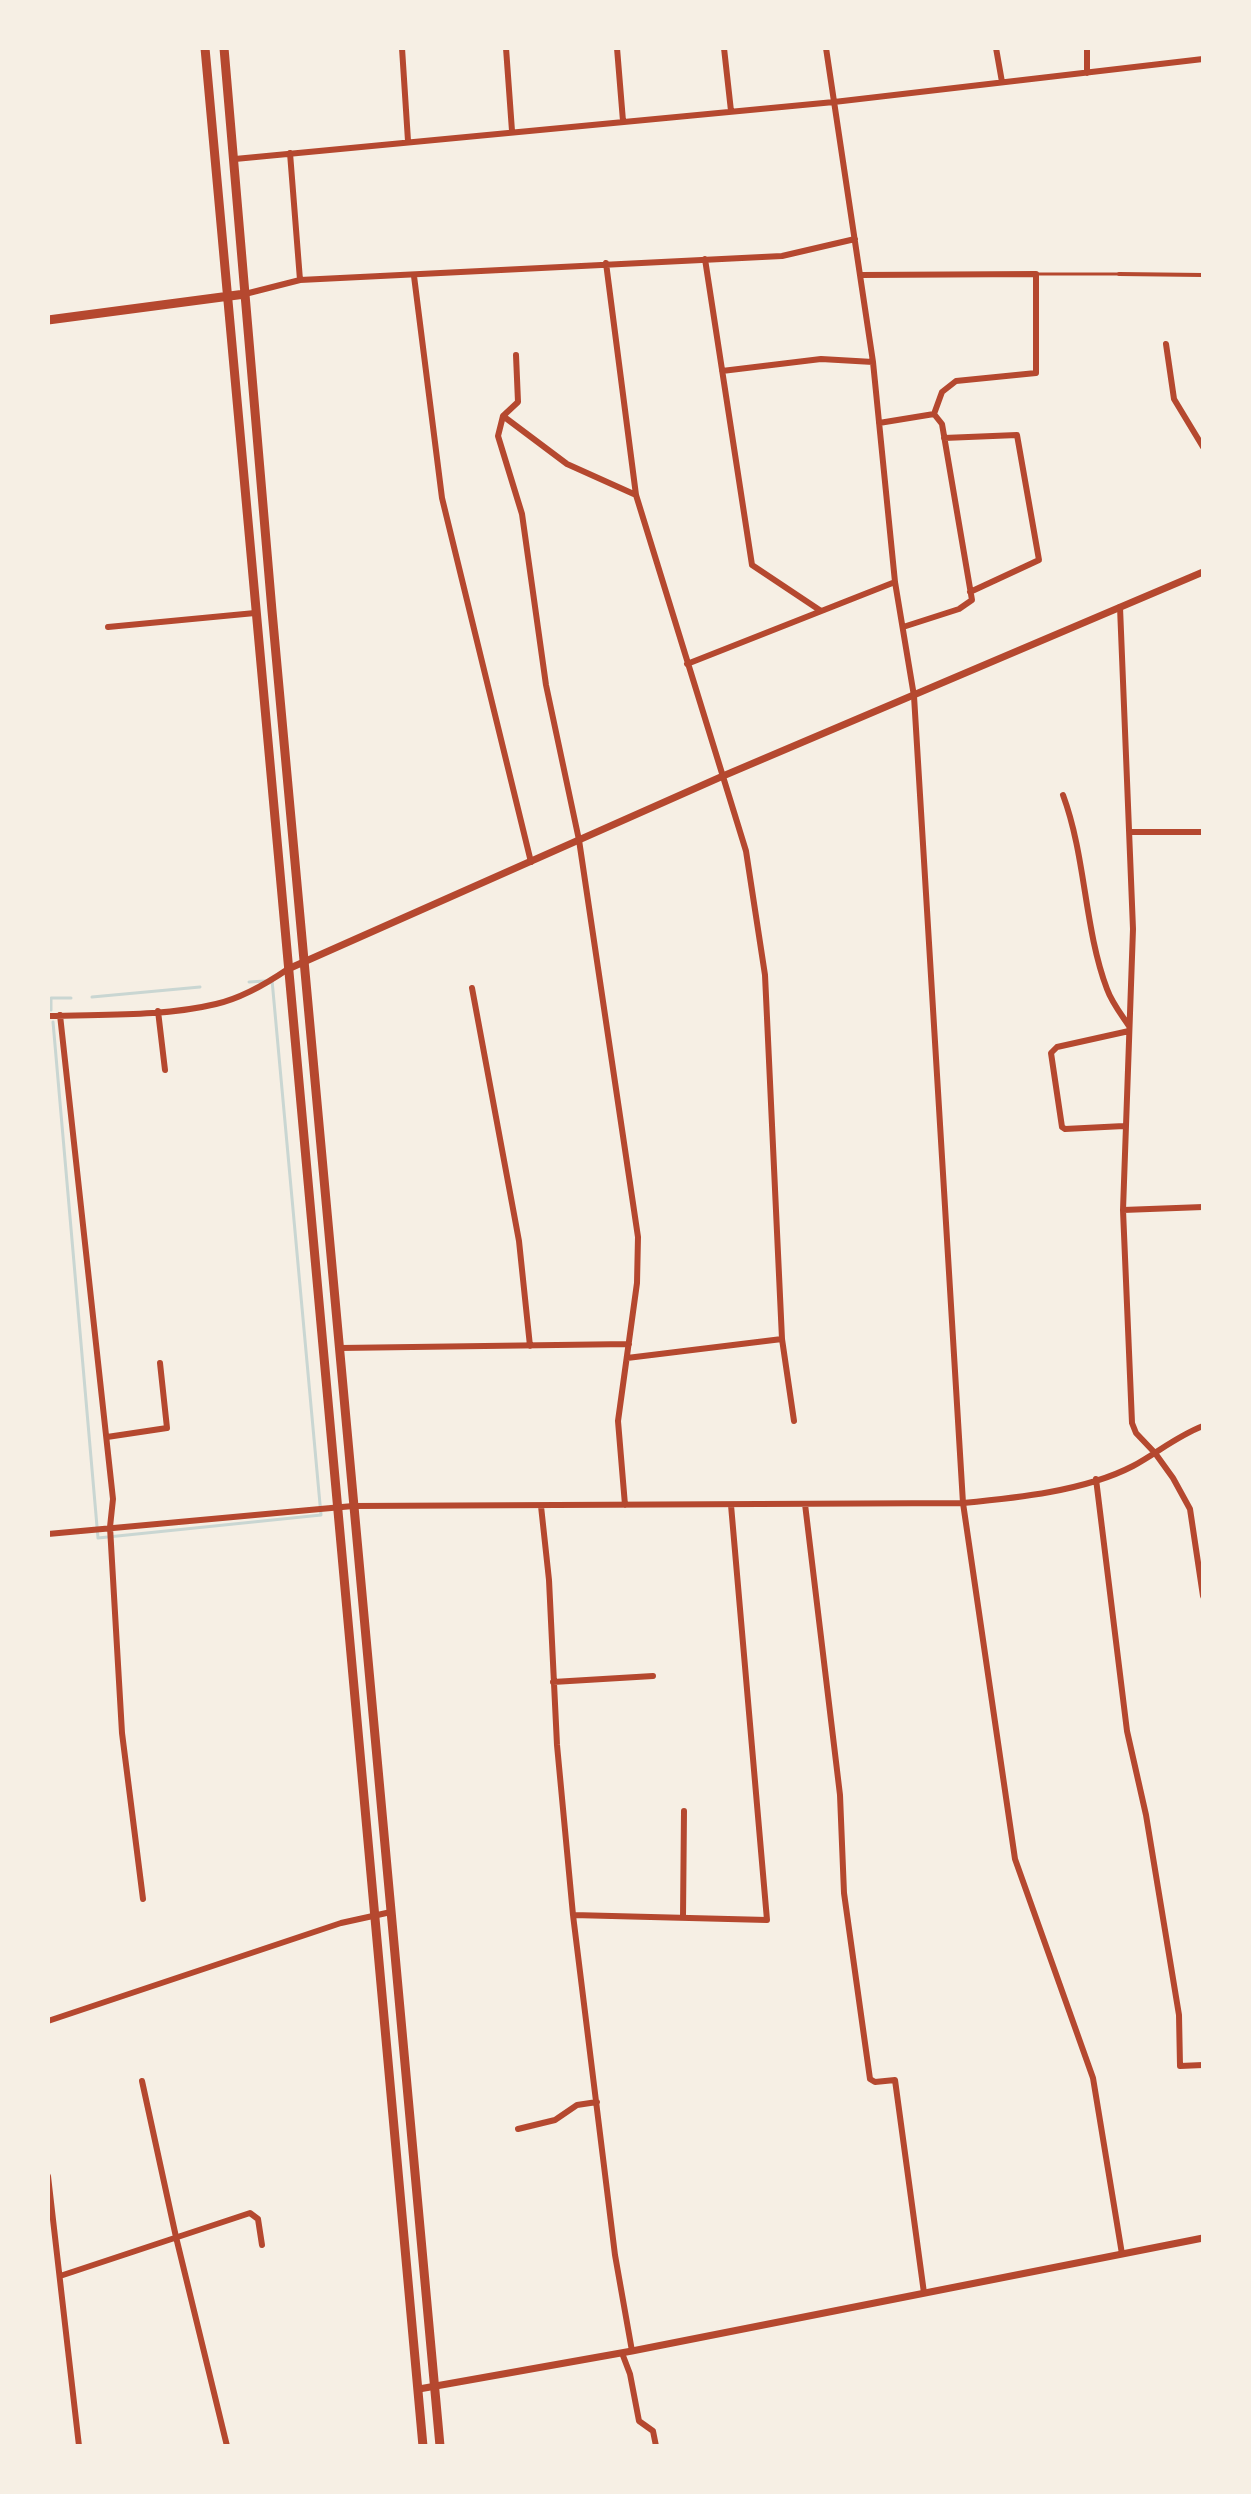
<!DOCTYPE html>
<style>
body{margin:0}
#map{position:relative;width:1251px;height:2494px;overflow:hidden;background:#f6efe4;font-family:"Golos Text",sans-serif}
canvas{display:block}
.frame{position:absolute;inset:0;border:50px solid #f6efe4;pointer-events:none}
</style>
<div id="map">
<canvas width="1251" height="2494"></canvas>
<div class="frame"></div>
</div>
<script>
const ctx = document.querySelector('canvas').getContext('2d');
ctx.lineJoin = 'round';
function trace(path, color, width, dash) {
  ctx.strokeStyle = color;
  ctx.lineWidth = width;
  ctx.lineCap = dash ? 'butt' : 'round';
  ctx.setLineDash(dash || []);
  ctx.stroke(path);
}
trace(new Path2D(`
 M249 982 265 981
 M92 997 200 987
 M51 1010V998H71
 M53 1022 98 1538 321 1515 272 980`), '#c9d6d2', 3);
trace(new Path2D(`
 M1036 274H1119`), '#b5482f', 3);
trace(new Path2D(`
 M1119 274 1203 275`), '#b5482f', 4);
trace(new Path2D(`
 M402 48 408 141
 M506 48 512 131
 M617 48 623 121
 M724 48 731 111
 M826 48 873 362 895 582 914 696 963 1503 1015 1859 1093 2078 1122 2254
 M996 48 1002 82
 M1087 48V73
 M290 153 300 280
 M235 159 834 102 1203 59
 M705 259 752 565 821 611
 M606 263 636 495 746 851 765 975 782 1339 794 1421
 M861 275 1036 274V373L956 381 942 392 934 414
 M414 276 442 498 531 862
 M245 294 300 280 782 256 855 239
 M1166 344 1174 399 1203 447
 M516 355 518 402 503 416 498 436 522 514 546 685 579 840 638 1237 637 1283 618 1421 625 1505
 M722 371 821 359 873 362
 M503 416 567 464 636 495
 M879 423 934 414 942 424 972 600 959 609 903 627
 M944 438 1017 435 1039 560 970 592
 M1120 607 1133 929 1123 1210 1132 1423 1136 1433 1155 1453 1173 1478 1190 1509 1203 1596
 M108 627 255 613
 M687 664 895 582
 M1063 795C1086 857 1084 928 1107 989 1112 1003 1121 1014 1129 1026
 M1130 832H1203
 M472 988 519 1241 530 1346
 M158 1011 165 1070
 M60 1015 113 1499 110 1527 122 1733 143 1899
 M48 1016C102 1014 162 1017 216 1004 242 998 266 984 288 969
 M1124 1126 1065 1129 1062 1127 1051 1053 1057 1047 1129 1031
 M1123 1210 1203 1207
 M340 1348 629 1344
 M627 1358 782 1339
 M107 1437 167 1428 160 1363
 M1096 1479 1127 1731 1146 1815 1179 2015 1180 2066 1203 2065
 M805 1504 840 1795 844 1893 870 2079 875 2082 895 2080 924 2293
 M541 1506 549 1580 557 1745 573 1915 615 2255 632 2351
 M48 1534 353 1506 963 1503C1016 1498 1085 1491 1133 1466 1157 1453 1177 1436 1203 1426
 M553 1682 653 1676
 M573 1915 767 1920 731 1505
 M683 1917 684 1811
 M48 2021 341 1923 391 1912
 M142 2081 176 2237 227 2446
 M518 2129 555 2120 577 2105 597 2102
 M48 2176 79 2446
 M60 2276 250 2213 258 2219 262 2245
 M622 2353 630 2374 639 2421 653 2431 656 2446`), '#b5482f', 6);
trace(new Path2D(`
 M288 969 723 776 1203 572
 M419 2389 632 2351 1203 2238`), '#b5482f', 7);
trace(new Path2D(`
 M205 48 423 2446
 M224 48 272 611 440 2446
 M48 320 245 294`), '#b5482f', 9);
</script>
